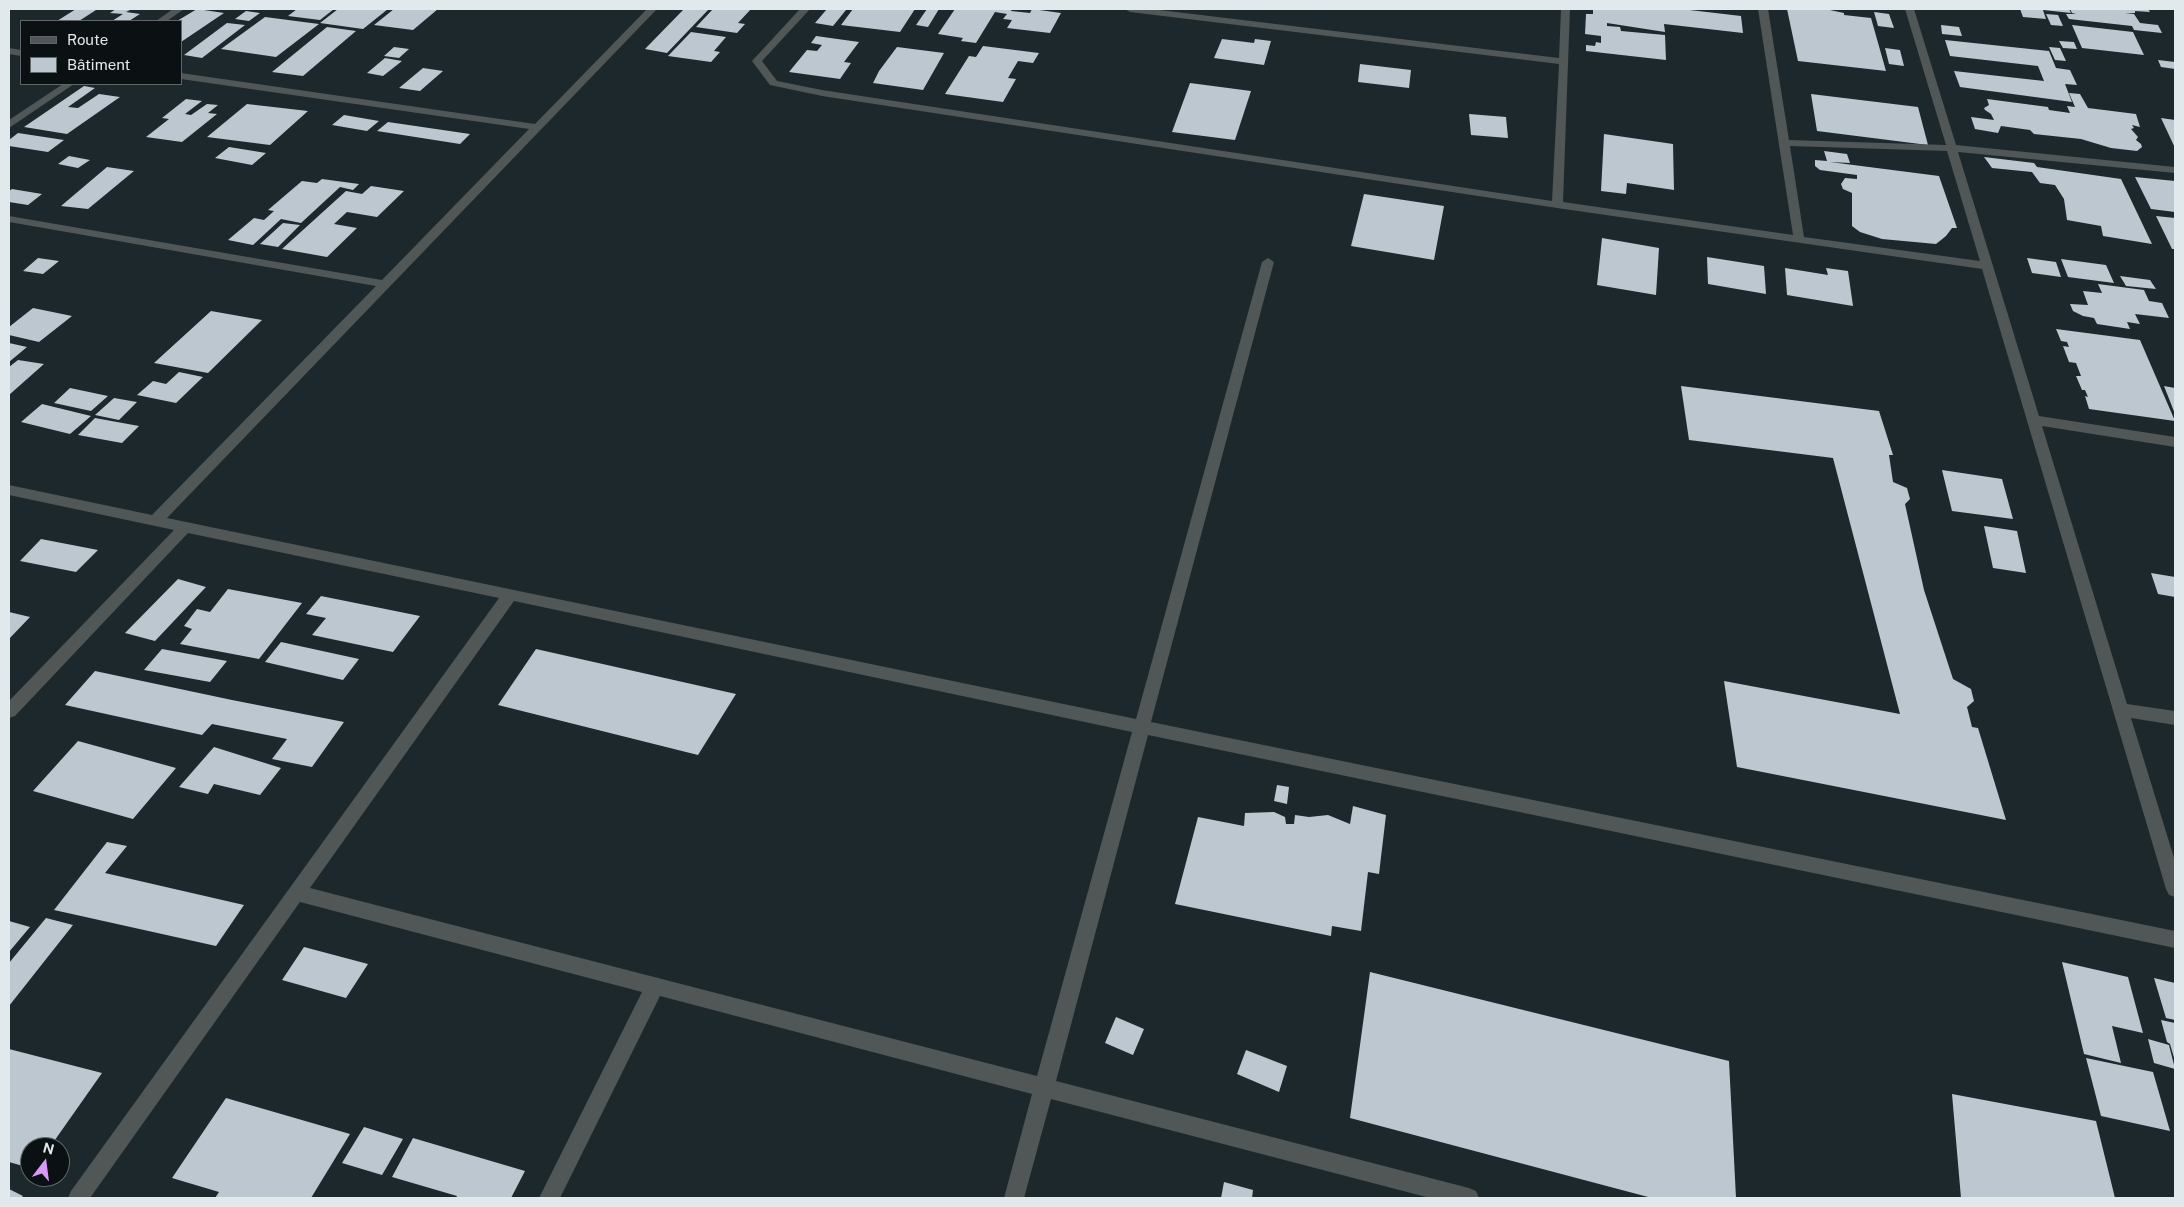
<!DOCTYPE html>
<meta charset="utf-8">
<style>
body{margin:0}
#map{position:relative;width:2184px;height:1207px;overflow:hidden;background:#1d282c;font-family:"Public Sans",sans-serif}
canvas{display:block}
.frame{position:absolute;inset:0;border:10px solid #e2e9ec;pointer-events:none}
.legend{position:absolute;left:20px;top:20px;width:162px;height:65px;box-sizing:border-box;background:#0b1012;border:1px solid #616769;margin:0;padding:6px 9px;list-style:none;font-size:15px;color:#e2e9ec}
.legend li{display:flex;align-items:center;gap:10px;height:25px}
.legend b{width:25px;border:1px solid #616769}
.north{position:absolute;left:20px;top:1137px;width:50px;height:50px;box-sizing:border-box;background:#0b1012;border:1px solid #616769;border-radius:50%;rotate:15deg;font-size:14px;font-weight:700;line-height:20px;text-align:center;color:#e2e9ec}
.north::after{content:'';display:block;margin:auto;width:18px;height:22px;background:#d99af7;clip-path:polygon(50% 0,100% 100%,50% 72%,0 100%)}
</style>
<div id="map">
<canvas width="2184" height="1207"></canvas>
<div class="frame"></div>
<ul class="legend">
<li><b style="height:6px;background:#515657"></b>Route</li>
<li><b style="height:14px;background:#bcc7cf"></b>Bâtiment</li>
</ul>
<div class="north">N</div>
</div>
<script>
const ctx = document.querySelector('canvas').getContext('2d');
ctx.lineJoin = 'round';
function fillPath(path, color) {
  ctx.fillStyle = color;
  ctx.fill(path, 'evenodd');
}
fillPath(new Path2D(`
 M76 9 96 10 79 21H57Z
 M116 9H132L126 12 140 14 129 21H112L123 14 110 13Z
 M197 9 224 13 181 42V21H177Z
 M297 9H334L320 20 288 16Z
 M338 9H388L363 29 320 23Z
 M394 9H438L413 30 374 25Z
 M684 9H709L667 53 645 49Z
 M713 9H751L738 23 745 24 737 33 696 27Z
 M827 9H841L846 10 833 26 815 23Z
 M853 9H915L900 32 841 25Z
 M927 9H939L928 27 916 25Z
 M955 9H1012L1011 11 1030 13 1032 9 1061 13 1050 33 1007 28 1012 20 1003 19 1007 14 995 12 976 43 961 41 963 38 938 34Z
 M1593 9H1681L1741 16 1743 33 1664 24 1665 32 1607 23V26L1620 27 1621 31 1665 35 1666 60 1586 51V45L1595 46 1596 42 1601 43V36L1585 34 1586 14H1593Z
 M1787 9H1825L1844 13V15L1871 18 1886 71 1798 61Z
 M2020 9H2069L2071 13 2043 10 2046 19 2023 17Z
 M2070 9H2148L2150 12 2135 11V13H2125L2134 14 2140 23 2158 25 2162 33 2134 30 2130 22 2132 26 2069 19 2066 14H2076L2072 13Z
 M246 11 260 13 249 21 235 19Z
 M1874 12 1889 14 1894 28 1878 26Z
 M2046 14 2058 15 2063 26 2051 25Z
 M265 17 319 24 276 57 221 49Z
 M227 23 245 25 202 58 184 55Z
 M1941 25 1959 27 1962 36 1942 34Z
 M2072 25 2133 32 2144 55 2082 48Z
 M327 27 356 31 303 76 272 72Z
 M691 32 726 37 714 51 720 52 711 62 668 56Z
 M816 36 859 42 844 62 851 63 840 79 789 72 807 50 817 51 822 45 811 43Z
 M1222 39 1254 43 1255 39 1271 41 1264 65 1214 58Z
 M1945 40 2049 51 2056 68 2070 70 2077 85 2065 84 2072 102 1960 87 1954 71 2044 81 2038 66 1950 56Z
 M2059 41 2074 42 2077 49 2063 48Z
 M983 46 1039 53 1033 63 1018 61 1008 78 1016 79 1003 102 945 94 969 56 976 57Z
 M394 47 409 49 399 58 384 56Z
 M897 47 944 53 923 90 873 83 879 71Z
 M2049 47 2060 48 2066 61 2055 60Z
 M1885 48 1900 50 1904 66 1889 64Z
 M385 58 402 61 383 76 367 73Z
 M2158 60 2175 62V69L2161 67Z
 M1360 64 1411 70 1409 88 1358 82Z
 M423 68 443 71 420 91 399 88Z
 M1190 83 1251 91 1235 140 1172 132Z
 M84 86 95 88 68 107 78 108 99 94 120 97 67 134 24 127Z
 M2069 93 2080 94 2088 108 2136 114 2140 127 2132 125 2134 128 2131 129 2138 137 2136 140 2141 144 2142 147 2137 151 2111 148 2081 139 2034 134 2030 130 2001 126 1998 133 1975 129 1971 117 1994 120 1991 114 1985 110 1984 108 1989 105 1987 99 2048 107 2049 110 2070 113 2067 106 2075 107Z
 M1811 94 1918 107 1928 145 1817 131Z
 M186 99 202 101 185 114 191 115 207 104 218 105 208 113 217 114 182 142 146 137 169 119 162 118Z
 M247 104 308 111 270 145 207 137Z
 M1469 114 1506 117 1508 138 1471 135Z
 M344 115 379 121 367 131 332 125Z
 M2161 118 2175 120V148Z
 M388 122 470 134 460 144 377 131Z
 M18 133 64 140 48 152 9 146V140Z
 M1604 134 1673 144 1674 190 1627 183 1626 194 1601 191Z
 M229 147 266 153 252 165 215 158Z
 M1824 151 1847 154 1850 163 1830 162 1939 176 1957 228H1952L1946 236 1936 244 1882 239 1860 232 1852 226V193L1843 189 1841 184 1845 178 1857 179V175L1820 170 1815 166V160L1827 161Z
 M69 156 90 160 78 168 58 164Z
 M1984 157 2034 163 2037 167 2121 179 2152 244 2103 236 2101 226 2067 220 2064 199 2055 185 2040 183 2032 172 1992 168Z
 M107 167 134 171 88 209 61 206Z
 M2135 177 2175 181V212L2151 209Z
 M322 179 359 184 353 190 340 187 301 223 281 219 253 245 228 240 254 218 264 220 274 211 268 210 302 181 317 183Z
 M371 186 404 191 377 217 347 212 334 224 357 228 327 257 282 249 346 191 362 194Z
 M12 189 42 194 28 205 9 202V191Z
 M1364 194 1444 206 1434 260 1351 246Z
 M2156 216 2175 218V249H2172Z
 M283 223 300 225 278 247 260 244Z
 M1602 238 1659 248 1656 295 1597 285Z
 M1707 257 1764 266 1766 294 1708 284Z
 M38 258 59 261 43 274 23 271Z
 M2027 258 2056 262 2061 277 2032 273Z
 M2061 259 2106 265 2114 283 2068 277Z
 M1785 268 1828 275 1826 268 1848 271 1853 306 1787 295Z
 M2120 276 2150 280 2156 289 2126 286Z
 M2098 284 2144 290 2149 301 2162 303 2169 318 2135 314 2140 324 2127 322 2130 329 2097 324 2094 318 2083 316 2073 311 2070 304 2088 305 2083 291 2102 293Z
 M33 308 72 316 39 342 9 335V327Z
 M211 311 262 320 208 373 154 363Z
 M2056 329 2140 340 2175 421 2089 409 2085 396 2088 397 2085 390H2082L2076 376H2081L2076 363 2069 362 2063 346 2069 347 2067 342 2061 341Z
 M9 343 27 347 9 362Z
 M18 360 44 364 9 395V367Z
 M179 372 203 377 176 403 137 395 153 381 166 384Z
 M1681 386 1879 411 1893 455H1889L1893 482 1907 488 1910 499 1905 504 1924 590 1953 679 1971 689 1974 701 1967 707 1972 727 1978 728 2006 820 1737 767 1724 681 1900 714 1833 458 1689 440Z
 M2164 386 2175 388V414Z
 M70 388 108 396 91 411 54 403Z
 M114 398 137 402 119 420 95 415Z
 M42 404 91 416 70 434 21 422Z
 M95 418 139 426 122 443 78 435Z
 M1942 470 2002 479 2013 519 1952 511Z
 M1984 526 2017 531 2026 573 1993 568Z
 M41 539 98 550 76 572 20 561Z
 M2151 573 2175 577V597L2158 594Z
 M178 579 206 587 155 641 125 633Z
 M228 589 302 603 259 659 180 644 192 629 184 626 197 609 210 612Z
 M321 596 420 616 393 652 312 635 326 618 306 614Z
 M9 612 30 617 9 639Z
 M281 642 359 659 343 680 265 662Z
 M162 649 227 661 210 682 144 670Z
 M536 649 736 694 698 755 498 705Z
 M95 671 232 700 344 722 312 767 272 759 287 739 212 724 202 735 65 705Z
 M78 741 176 768 133 819 33 791Z
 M214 747 281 768 260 795 214 784 208 794 179 787Z
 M1277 785 1289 787 1287 804 1274 801Z
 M1353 806 1386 815 1379 874 1368 872 1361 931 1332 926 1331 936 1175 904 1198 817 1244 826 1245 813 1274 812 1285 817 1286 824H1294L1295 815 1309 817 1328 815 1350 824Z
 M107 842 127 846 105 873 244 905 216 946 54 910Z
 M46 918 73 925 9 1006V963Z
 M9 921 30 927 9 952Z
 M304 947 368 964 346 998 282 980Z
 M2062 962 2128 977 2143 1033 2112 1026 2121 1063 2084 1054Z
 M1370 972 1729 1061 1736 1198H1652L1350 1118Z
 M2154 978 2175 983V1020L2166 1018Z
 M1116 1017 1144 1029 1133 1055 1105 1043Z
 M2161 1020 2175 1023V1061L2170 1044 2167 1042Z
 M2148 1039 2169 1045 2175 1069 2154 1063Z
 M9 1049 102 1073 50 1147H30V1168L9 1162Z
 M1246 1050 1287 1066 1279 1092 1237 1074Z
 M2086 1058 2153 1072 2170 1131 2101 1116Z
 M1952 1094 2096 1121 2115 1198H1961Z
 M226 1098 350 1134 311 1198H215L219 1192 172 1178Z
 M364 1127 403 1139 382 1175 342 1163Z
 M413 1138 525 1171 511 1198H456L457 1196 392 1177Z
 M1224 1182 1253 1190 1252 1198H1221Z
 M9 1189 23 1196 21 1198H9Z`), '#bcc7cf');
fillPath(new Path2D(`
 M173 9H184L167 21H156Z
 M647 9H657L167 518 1136 719 1262 262 1268 258 1274 262 1151 722 2175 931V948L1148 735 1056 1081 1469 1188 1476 1191 1479 1198H1430L1051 1099 1024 1198H1004L1032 1094 660 996 560 1198H539L642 992 300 902 90 1198H68L71 1191 499 598 188 533 15 716 9 718V701L174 530 9 495V485L152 515 376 286 9 222V216L382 280 529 129 181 79V73L535 124ZM514 601 1132 732 1037 1076 310 888Z
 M800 9H810L762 61 777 81 822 90 1552 201 1559 64 1130 12 1125 9H1151L1559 58 1561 9H1570L1563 202 1793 235 1758 9H1768L1789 140 1946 145 1905 9H1914L1956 145 2175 167V173L1958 152 2039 416 2175 437V447L2042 426 2127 704 2175 711V725L2131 718 2175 861V897L2169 895 2166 889 1982 269 1557 208 822 96 770 85 752 61ZM1790 146 1947 151 1980 261 1804 237Z
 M9 48 21 50V56L9 54Z
 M63 84H74L9 128V120Z`), '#515657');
</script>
